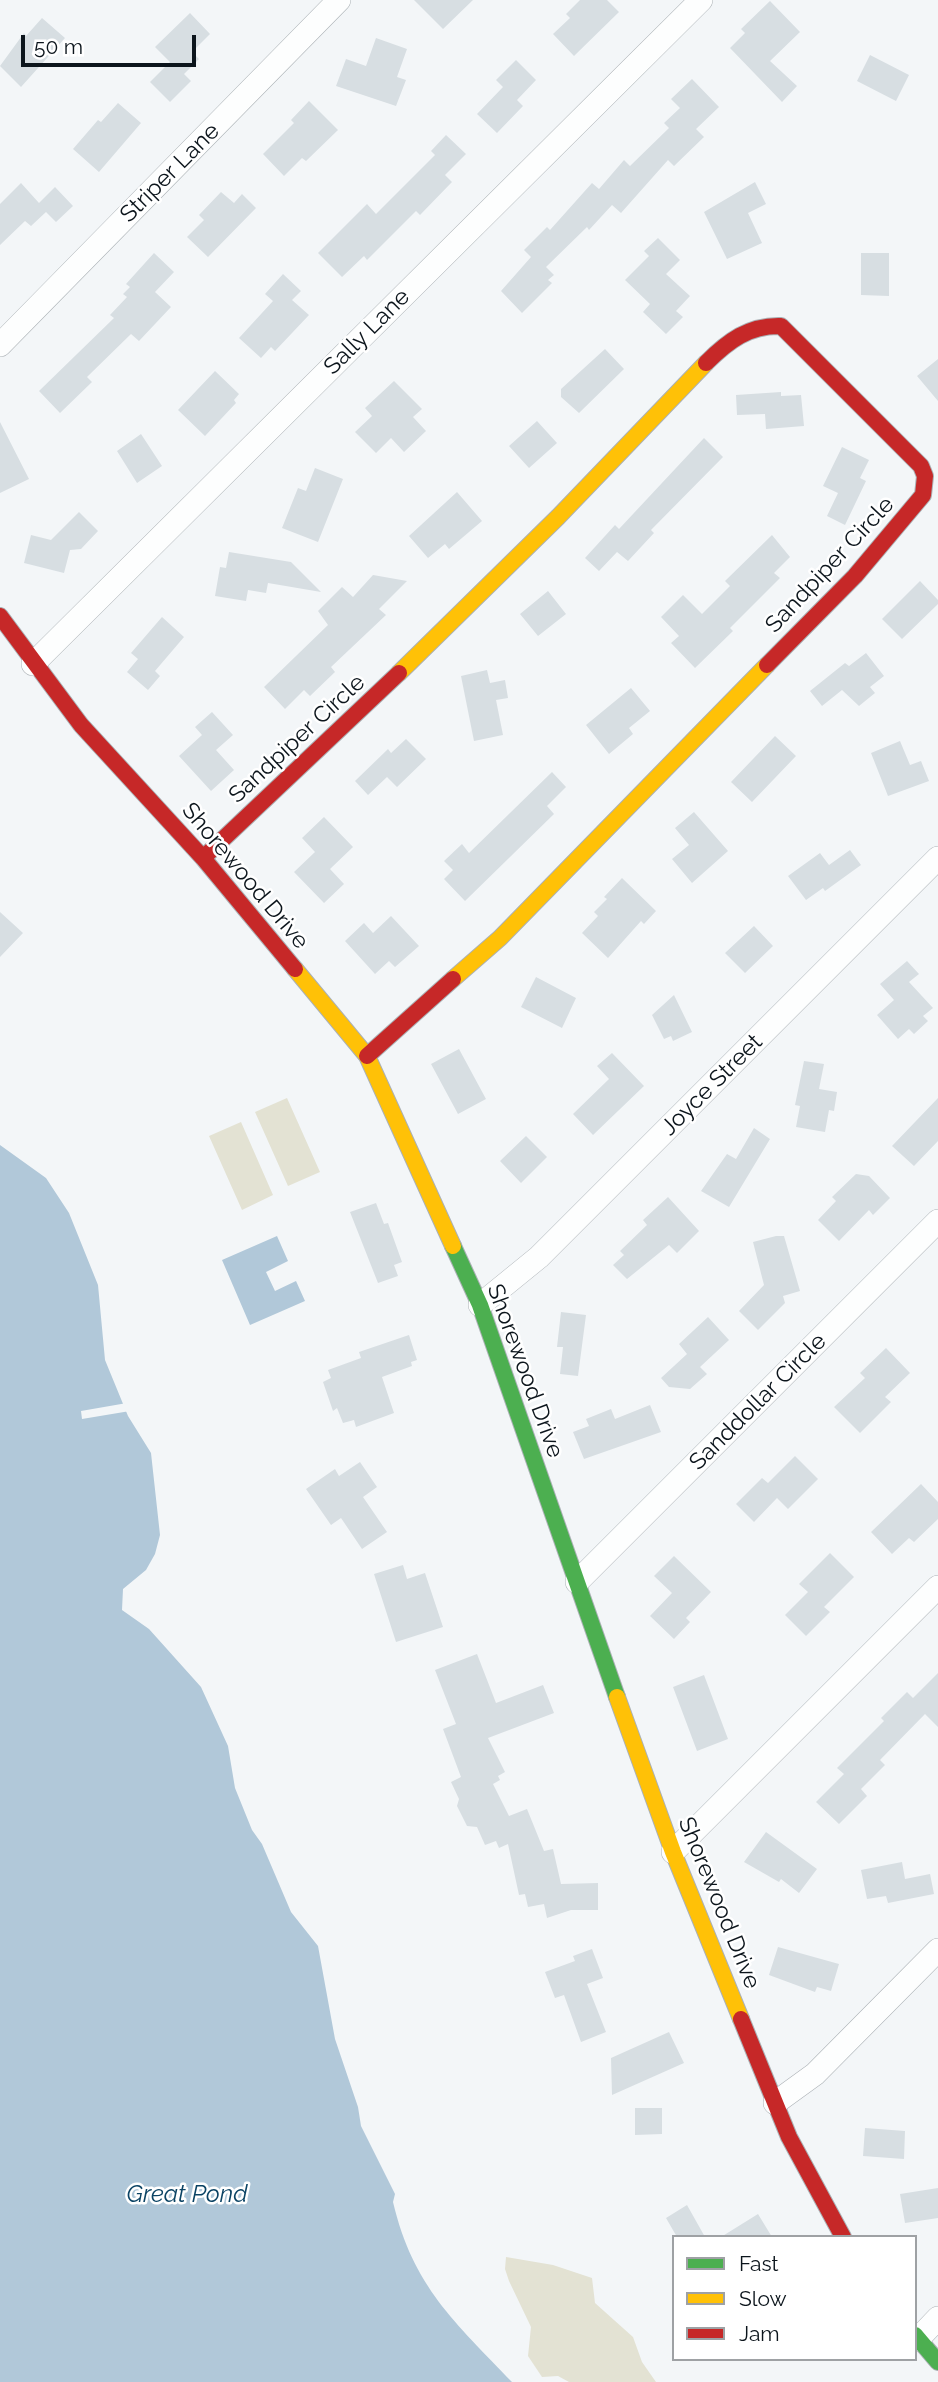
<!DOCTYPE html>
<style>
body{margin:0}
#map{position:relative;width:938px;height:2382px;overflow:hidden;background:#f3f6f8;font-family:Raleway,sans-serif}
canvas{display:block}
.legend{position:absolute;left:672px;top:2235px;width:245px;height:126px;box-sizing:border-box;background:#fff;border:2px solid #9ea1a4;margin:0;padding:9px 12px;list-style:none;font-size:21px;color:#0c151c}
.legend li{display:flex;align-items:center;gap:14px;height:35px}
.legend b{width:35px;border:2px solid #9ea1a4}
.scale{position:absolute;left:21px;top:35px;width:175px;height:32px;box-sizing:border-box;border:4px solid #0c151c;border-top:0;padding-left:9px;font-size:21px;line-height:24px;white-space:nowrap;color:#0c151c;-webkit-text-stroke:5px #fff;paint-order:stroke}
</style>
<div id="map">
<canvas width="938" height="2382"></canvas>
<ul class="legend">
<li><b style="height:9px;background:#4caf50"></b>Fast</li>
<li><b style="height:9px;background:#ffc107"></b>Slow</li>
<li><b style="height:9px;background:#c62828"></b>Jam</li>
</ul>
<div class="scale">50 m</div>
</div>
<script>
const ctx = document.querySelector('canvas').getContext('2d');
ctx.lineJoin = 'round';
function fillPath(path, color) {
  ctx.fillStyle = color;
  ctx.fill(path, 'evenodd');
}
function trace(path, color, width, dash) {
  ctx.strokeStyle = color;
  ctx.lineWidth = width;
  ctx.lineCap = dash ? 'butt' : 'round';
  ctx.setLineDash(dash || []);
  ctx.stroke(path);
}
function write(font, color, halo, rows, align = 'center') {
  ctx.font = font + ' Raleway,sans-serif';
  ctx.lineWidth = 5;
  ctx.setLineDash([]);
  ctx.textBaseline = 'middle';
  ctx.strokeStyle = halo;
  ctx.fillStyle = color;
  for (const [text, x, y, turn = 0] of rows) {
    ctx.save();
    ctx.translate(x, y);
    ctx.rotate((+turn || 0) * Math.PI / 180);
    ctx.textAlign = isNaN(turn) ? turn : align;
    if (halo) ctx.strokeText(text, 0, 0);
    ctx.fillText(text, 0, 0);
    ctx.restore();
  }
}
fillPath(new Path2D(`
 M287 1098 320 1172 288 1186 255 1112Z
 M241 1122 273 1195 242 1210 209 1136Z
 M506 2257 553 2265 592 2278 595 2303 633 2337 642 2362 656 2382H569L558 2376 542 2377 528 2356 531 2327 509 2281 505 2269Z`), '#e3e2d3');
fillPath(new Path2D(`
 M0 1145 46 1178 69 1213 98 1285 105 1360 128 1416 151 1453 160 1535 155 1554 146 1570 123 1589 122 1610 149 1629 201 1687 228 1746 235 1788 252 1830 262 1844 291 1912 318 1946 335 2039 358 2107 361 2126 395 2194 393 2202C413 2287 455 2322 512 2382H0Z
 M277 1236 288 1261 266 1272 275 1291 296 1281 305 1301 250 1325 222 1260Z`), '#b1c8d9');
fillPath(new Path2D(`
 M127 1403 130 1411 82 1419 81 1411Z`), '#f3f6f8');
fillPath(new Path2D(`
 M414 0H473L443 29Z
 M580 0H607L619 12 574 56 553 34 570 18 566 14Z
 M770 1 800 32 770 61 797 86 782 102 730 48 745 33 741 29Z
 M190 13 210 34 192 52 199 59 184 74 191 81 170 102 150 82 170 62 155 47Z
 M42 18 65 38 21 87 0 66 24 33 26 36Z
 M376 38 407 49 397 77 406 80 396 106 336 86 346 59 366 66Z
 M870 55 909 75 896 101 857 81Z
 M516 60 536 80 517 100 523 106 497 133 477 114 503 87 496 80Z
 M692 79 719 107 696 129 704 137 674 166 668 160 621 213 612 205 589 230 587 227 546 267 554 275 548 280 552 283 522 313 501 291 531 257 524 250 547 227 550 230 592 183 599 189 624 160 630 166 669 128 664 123 680 108 671 99Z
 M309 101 338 130 306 161 302 158 284 176 263 154 294 123 291 120Z
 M118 103 141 123 99 172 73 149 98 120 101 122Z
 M446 135 466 154 445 175 452 182 420 215 416 211 367 260 364 256 342 277 318 253 367 204 376 214 435 155 431 151Z
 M755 182 766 204 748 213 762 243 727 259 704 212Z
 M21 183 39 203 55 187 73 206 56 222 46 212 31 226 25 221 0 245V204Z
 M221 192 234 203 242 194 256 208 208 257 187 237 204 220 199 215Z
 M658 238 680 260 666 274 690 296 676 311 683 317 666 334 643 312 650 304 625 280 649 256 644 251Z
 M154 253 174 272 155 292 171 307 139 341 131 334 87 377 92 382 60 413 39 391 114 318 110 315 127 297 123 294 130 287 126 284Z
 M861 253H889V296L861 295Z
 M283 274 301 291 292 300 309 315 275 351 271 347 261 358 239 338 273 301 265 294Z
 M605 349 624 369 579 413 561 397V389Z
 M938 359V401L917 376Z
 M215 371 239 394 234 400 236 403 205 436 178 410Z
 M394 381 422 409 413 417 426 431 404 452 391 438 376 453 355 432 372 416 365 408Z
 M781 392V396L801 395 804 426 766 429 765 414 737 415 736 395Z
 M537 421 557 443 529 468 509 446Z
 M0 422 29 479 0 493Z
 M141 434 162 466 137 483 117 451Z
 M704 438 723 457 651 530 654 533 628 561 617 552 599 571 585 558 615 525 619 529Z
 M842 447 869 460 860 478 866 481 845 525 827 516 838 493 823 486Z
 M315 468 343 479 318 542 282 528 298 488 306 491Z
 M457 492 482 521 449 549 445 544 428 558 409 536Z
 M79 512 98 531 81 549 70 550 64 573 24 563 31 535 51 540Z
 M772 535 790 557 774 573 780 578 730 628 733 631 695 668 671 643 679 636 661 617 683 595 702 614 730 586 725 581Z
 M229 552 291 562 321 592 268 583 266 593 248 590 246 601 215 596 220 567 226 568Z
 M373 575 407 581 379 609 386 615 331 667 335 672 310 696 304 690 285 709 264 687 328 625 318 611 342 587 353 597Z
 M920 581 938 600V604L902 639 882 619Z
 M548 591 566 614 538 636 520 614Z
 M162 617 184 637 155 671 160 676 148 690 127 672 138 659 131 653Z
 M866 653 884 676 870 687 875 693 859 706 842 690 822 706 810 691 845 663 849 666Z
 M487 670 490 683 505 680 508 698 496 700 503 735 474 741 461 676Z
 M631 688 650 711 629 728 633 734 609 754 586 725Z
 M212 712 233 735 216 750 234 770 211 791 179 756 202 735 195 727Z
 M775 736 796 756 752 802 731 782Z
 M406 739 426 759 397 787 387 777 368 795 355 781 388 749 391 753Z
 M900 741 910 765 921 761 929 781 888 796 871 753Z
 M552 772 566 787 547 806 554 814 465 901 444 879 453 870 444 861 462 844 469 853Z
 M694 812 728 851 692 883 672 859 689 845 675 828Z
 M324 817 353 847 330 869 344 884 324 903 294 872 315 852 302 838Z
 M850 850 861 865 825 891 823 888 806 900 788 876 820 853 829 865Z
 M622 878 656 911 644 924 641 921 608 958 582 933 598 916 594 912 607 899 604 897Z
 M0 912 23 933 0 957Z
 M391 916 419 946 395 967 389 961 375 974 345 941 364 923 373 933Z
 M754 926 773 946 745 973 725 953Z
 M907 961 919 974 909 982 933 1008 923 1016 928 1021 914 1034 909 1029 898 1039 877 1015 894 1000 880 984Z
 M536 977 576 998 562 1028 521 1007Z
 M674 995 692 1032 673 1041 671 1036 664 1039 652 1015Z
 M459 1049 486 1099 458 1114 431 1064Z
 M612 1053 644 1086 593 1135 573 1114 609 1079 597 1066Z
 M804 1061 824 1064 819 1089 837 1092 834 1111 829 1110 825 1132 796 1127 800 1106 795 1105Z
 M938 1098V1141L914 1166 892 1146Z
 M754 1128 770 1139 729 1207 701 1191 727 1154 736 1159Z
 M526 1136 547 1157 521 1183 500 1161Z
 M856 1174 869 1176 890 1198 873 1215 869 1210 839 1241 818 1220 836 1201 832 1197Z
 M668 1197 699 1231 677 1253 669 1245 627 1279 613 1265 624 1255 620 1251 647 1225 643 1220Z
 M376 1203 384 1224 388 1223 402 1262 394 1265 398 1276 378 1283 350 1212Z
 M776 1236H784L800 1291 783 1296 785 1303 758 1330 739 1311 764 1285 753 1242Z
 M561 1312 586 1315 578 1376 560 1374 563 1347H557Z
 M708 1317 729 1340 700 1367 707 1374 690 1389 669 1387 661 1378 687 1354 679 1344Z
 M409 1335 417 1360 411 1362 412 1366 382 1377 394 1413 356 1427 354 1420 343 1423 337 1408 333 1411 323 1382 331 1378 328 1370 361 1358 359 1352Z
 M886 1348 910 1373 885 1397 891 1402 860 1433 834 1407 865 1378 860 1373Z
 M650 1405 661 1432 584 1459 573 1432 589 1426 586 1419 611 1409 615 1419Z
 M795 1456 818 1479 788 1509 777 1498 754 1522 736 1504 762 1478 768 1483Z
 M360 1462 377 1487 363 1497 387 1532 362 1549 341 1518 331 1525 306 1489 335 1469 339 1476Z
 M921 1484 938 1502V1519L914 1542 909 1538 892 1554 871 1532Z
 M830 1553 854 1577 824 1607 830 1612 806 1636 785 1615 808 1592 799 1584Z
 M674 1556 711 1592 686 1618 690 1622 674 1639 650 1616 672 1593 654 1576Z
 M403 1565 407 1579 425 1573 443 1627 396 1642 374 1574Z
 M477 1654 496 1703 543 1685 554 1713 488 1738 505 1772 498 1776 500 1780 493 1784 509 1816 527 1809 544 1851 553 1849 561 1884 598 1883V1910H571L547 1918 544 1904 528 1907 525 1894 519 1895 508 1844 499 1848 496 1841 485 1845 477 1827 467 1826 457 1806 459 1799 451 1782 461 1777 443 1729 456 1724 435 1670Z
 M938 1673V1727L925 1714 880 1760 885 1765 861 1789 867 1796 839 1824 816 1802 844 1774 837 1768 884 1721 881 1718 907 1692 913 1698Z
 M704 1675 728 1739 697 1751 673 1687Z
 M766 1832 817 1869 799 1893 781 1879 779 1882 744 1862Z
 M902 1862 905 1879 930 1874 934 1894 888 1903 886 1896 867 1899 861 1870Z
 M778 1947 839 1964 831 1991 817 1987 815 1992 769 1975Z
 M592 1949 603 1978 587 1984 606 2032 581 2042 564 1995 555 1998 545 1972 575 1961 573 1956Z
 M669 2032 684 2063 612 2095 611 2058Z
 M635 2108H662V2134L635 2135Z
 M865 2128 905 2131 904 2159 863 2156Z
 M938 2188V2218L905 2223 900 2194Z
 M687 2205 705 2237H677L666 2218Z
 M758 2214 772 2237H721Z`), '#d7dee2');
const street = new Path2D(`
 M0 345 339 0
 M33 664 701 0
 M480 1305 539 1257 938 858
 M577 1582 938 1221
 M673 1852 938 1587
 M775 2103 815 2074 938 1950
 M918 2339 938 2318`);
const fast = new Path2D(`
 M453 1246 480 1305 617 1697
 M915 2335 938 2362`);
const slow = new Path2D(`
 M399 673 558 517 706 363
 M295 969 367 1056 453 1246
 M453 979 500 938 767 665
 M617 1697 673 1852 741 2019`);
const jam = new Path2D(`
 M706 363C728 341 749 325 781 326L921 466 925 476 923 495 855 576 767 665
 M0 616 81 725 203 858 295 969
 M203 858 399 673
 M367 1056 453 979
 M741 2019 789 2137 843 2237`);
trace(street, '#abb1b5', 24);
trace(fast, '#abb1b5', 18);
trace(slow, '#abb1b5', 18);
trace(jam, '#abb1b5', 18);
trace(street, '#fdfefe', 23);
trace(fast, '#4caf50', 16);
trace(slow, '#ffc107', 16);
trace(jam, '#c62828', 16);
write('23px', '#0c151c', '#fff', [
 ["Striper Lane",170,173,-45],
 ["Sally Lane",367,332,-45],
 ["Sandpiper Circle",830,565,-47],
 ["Sandpiper Circle",297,739,-43],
 ["Shorewood Drive",245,876,50],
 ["Joyce Street",712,1085,-45],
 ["Shorewood Drive",525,1371,70],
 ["Sanddollar Circle",758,1402,-45],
 ["Shorewood Drive",719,1903,68]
]);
write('italic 24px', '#0b4364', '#fff', [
 ["Great Pond",187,2195]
]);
</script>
